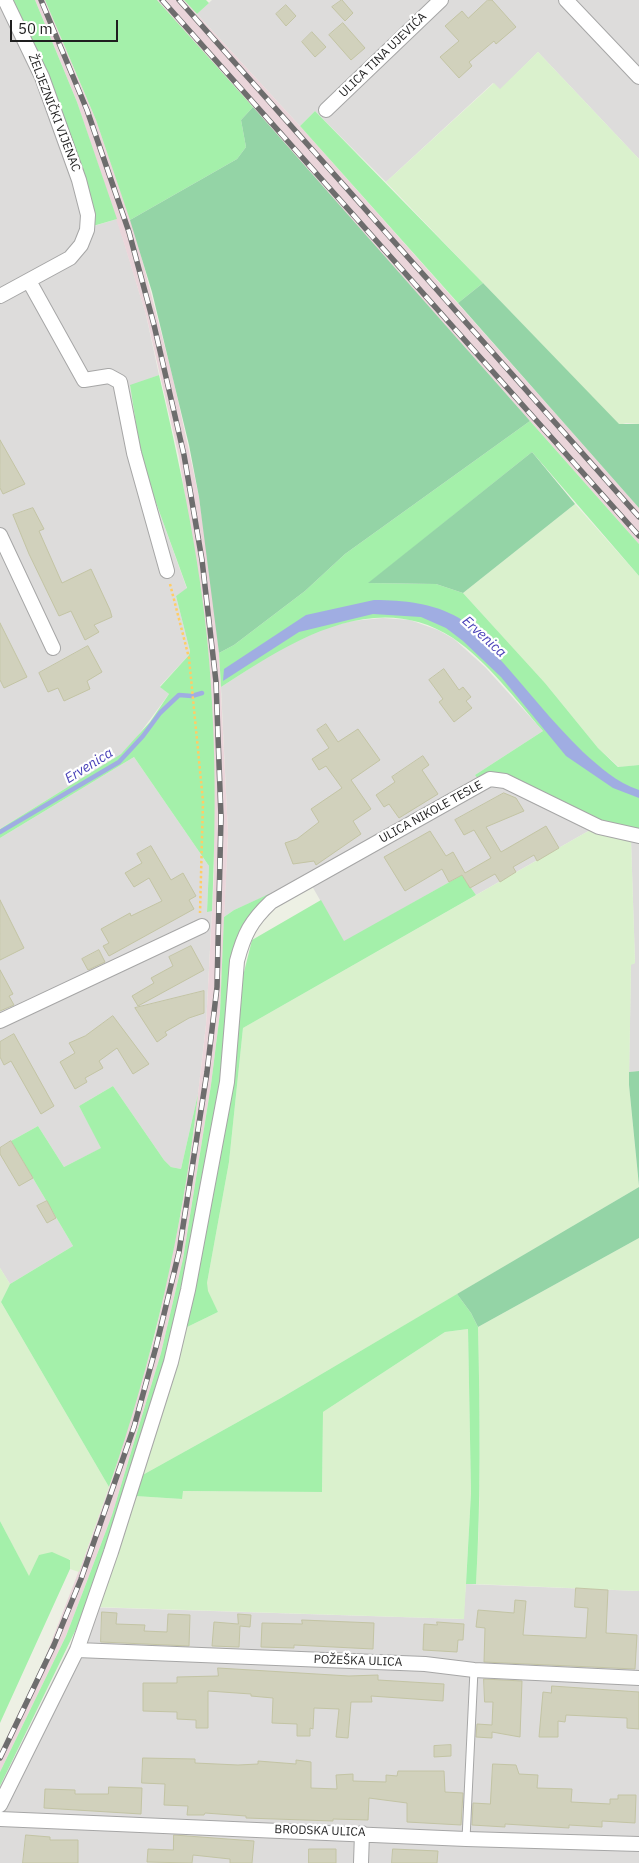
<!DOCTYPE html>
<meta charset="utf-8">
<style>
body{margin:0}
#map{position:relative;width:639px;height:1863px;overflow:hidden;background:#edf0e4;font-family:"IBM Plex Sans",sans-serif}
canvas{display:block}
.scale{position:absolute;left:10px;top:20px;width:108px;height:22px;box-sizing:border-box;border:2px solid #1f1f1f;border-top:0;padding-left:6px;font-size:15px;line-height:18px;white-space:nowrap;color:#1f1f1f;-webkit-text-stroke:4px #fff;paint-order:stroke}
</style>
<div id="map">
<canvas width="639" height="1863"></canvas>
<div class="scale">50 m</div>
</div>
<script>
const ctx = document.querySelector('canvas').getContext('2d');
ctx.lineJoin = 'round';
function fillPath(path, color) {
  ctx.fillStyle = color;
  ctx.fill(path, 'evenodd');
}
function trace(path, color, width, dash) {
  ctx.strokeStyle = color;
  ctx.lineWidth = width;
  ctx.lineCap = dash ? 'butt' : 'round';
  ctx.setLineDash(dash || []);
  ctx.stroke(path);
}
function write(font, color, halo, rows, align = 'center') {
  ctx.font = font + ' "IBM Plex Sans",sans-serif';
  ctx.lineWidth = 4.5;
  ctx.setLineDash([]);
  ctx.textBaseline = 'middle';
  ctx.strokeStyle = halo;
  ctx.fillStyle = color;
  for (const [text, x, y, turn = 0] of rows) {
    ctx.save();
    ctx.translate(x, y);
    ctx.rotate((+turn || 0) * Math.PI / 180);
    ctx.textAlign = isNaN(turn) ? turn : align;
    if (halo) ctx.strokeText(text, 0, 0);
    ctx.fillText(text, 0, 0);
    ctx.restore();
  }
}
fillPath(new Path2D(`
 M0 0H12L50 78 94 226 117 219 146 315 159 375 130 386 140 450 146 475 187 589 176 596 190 651 189 655 160 686 169 694 131 745 121 754 0 829Z
 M212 0H639V159L538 52 500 90 493 83 386 182 315 111 300 126 197 14Z
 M383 618 410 620 438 630 454 639 485 667 543 731 475 775 639 831V1071L629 1072 631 964 635 963 631 841 592 829 476 895 462 875 344 942 312 886 276 906 268 895 234 910 224 917 228 834 221 687 278 650 325 628 352 621Z
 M134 757 209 866 207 911H212L206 1025 198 1094 181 1169 171 1167 164 1160 113 1086 79 1106 102 1148 64 1167 38 1126 11 1141 73 1246 10 1284 0 1268V838Z
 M466 1584 639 1591V1863H0V1786L71 1643 85 1607 463 1619Z`), '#dddcdb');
fillPath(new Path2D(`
 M35 0H45L96 120 136 236 173 378 199 497 210 571 219 653 228 834 220 1013 211 1085 183 1259 161 1353 112 1515 84 1589 66 1636 0 1772V1751L45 1658 87 1550 112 1479 155 1335 181 1212 194 1128 206 1025 214 875 212 703 200 595 179 457 146 315 123 240 77 102Z
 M157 0H184L300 126 563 422 639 508V544Z`), '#ead5da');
fillPath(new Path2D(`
 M538 52 639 159V424L626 423 619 425 386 182 494 83 500 89Z
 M575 504 639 576V765L619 767 598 748 545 683 463 593Z
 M592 829 631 841 635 963 631 965 629 1085 639 1187 281 1398 139 1477 183 1329 218 1312 207 1291V1283L229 1162 243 1028Z
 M639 1238V1591L476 1584 479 1523 480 1435 478 1327Z
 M0 1268 10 1284 1 1302 109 1487 79 1572 70 1569V1559L29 1577 0 1521Z
 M468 1329 471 1493 464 1619 95 1607 135 1496 182 1499V1491L322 1492 323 1412 445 1332Z`), '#daf1cd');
fillPath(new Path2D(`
 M12 0H35L77 102 117 219 93 226 50 78Z
 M45 0H157L253 107 241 120 246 147 237 159 130 220 96 120Z
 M184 0H206L209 3 197 14Z
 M315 111 483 283 458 303 300 126Z
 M159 375C184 482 207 593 212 703 216 772 215 842 212 911L207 912 209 866 134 757 0 838V829L121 754 150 722 169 694 160 687 189 655 190 651 176 596 187 588 146 475 140 450 130 385Z
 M530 421 639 544V576L532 452 369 583 436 584 463 593 545 683 598 748 618 767 639 765V831L605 824 507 776 479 780 475 775 543 731C515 699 488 662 453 638 374 586 287 644 221 687L219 653 234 645 305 591 345 554Z
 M462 875 476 895 243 1028 229 1162 207 1283 208 1291 218 1312 183 1329 241 1004 243 976 252 940 321 900 344 941Z
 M269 894 271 898 246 922 218 1104 189 1268 156 1398 79 1623 0 1786V1772L66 1636 84 1589 112 1515 161 1353 183 1259 211 1085 220 1013 224 917 234 910Z
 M113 1086 164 1160 171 1167 181 1169 198 1094C183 1228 153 1360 109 1487L1 1302 10 1284 73 1246 11 1141 38 1126 64 1167 101 1148 79 1106Z
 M457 1294 471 1313 478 1327C480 1413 481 1498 476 1584H466L471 1493 468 1329 445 1332 323 1412 322 1492 183 1491 182 1499 135 1496 139 1477 281 1398Z
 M0 1521 29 1576 39 1555 52 1552 70 1560V1569L0 1723Z`), '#a4f0aa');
fillPath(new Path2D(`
 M253 107 530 421 345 554 305 591 234 645 219 653 199 497 189 445 152 292 130 220 237 159 246 147 241 120Z
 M483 283 619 424H639V508L458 303Z
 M532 452 575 504 463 593 436 584 368 583Z
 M639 1071V1186L629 1085V1072Z
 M639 1187V1238L478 1327 471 1313 457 1294Z`), '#94d4a6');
fillPath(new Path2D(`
 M374 600C404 600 433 603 459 618 473 627 485 643 497 656 526 688 552 722 583 752 601 768 616 782 639 790V798L613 788 566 756 501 677 463 641 446 628 421 617 373 614 299 632 223 681 224 669 306 615Z`), '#a0ade2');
trace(new Path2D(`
 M0 832 119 762 143 736 160 713 179 695 192 696 202 693`), '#a0ade2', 4.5);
const building = new Path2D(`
 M342 0 353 13 345 21 332 7Z
 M488 0H492L516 27 496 44 494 41 469 62 472 66 459 78 440 57 459 41 445 26 462 11 468 18Z
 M286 5 296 16 286 26 276 14Z
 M343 23 365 48 351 60 329 35Z
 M312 32 326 47 315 57 302 42Z
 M0 440 25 484 3 494 0 488Z
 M33 508 44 529 39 531 62 583 91 569 110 610 112 617 94 625 99 632 85 640 71 611 59 616 29 554 13 515Z
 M0 623 27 677 4 688 0 680Z
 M88 646 102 672 87 681 90 689 64 701 58 688 48 692 39 673Z
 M444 669 459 690 463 687 471 697 466 701 472 708 454 722 439 702 443 699 429 680Z
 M326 724 338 742 358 729 380 760 351 780 371 809 353 821 361 834 316 865 314 861 293 864 285 843 297 839 319 822 311 809 342 788 326 766 319 770 312 759 329 748 317 730Z
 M423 756 429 765 422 770 438 794 399 818 389 804 384 807 376 795 395 782 392 777Z
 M504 793 516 798 524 811 486 827 501 852 546 826 559 848 537 861 534 855 513 867 516 872 500 882 495 874 470 888 462 875 449 882 442 869 405 891 384 857 430 831 446 856 453 852 465 873 491 858 474 830 464 835 455 820Z
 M151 846 171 880 183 873 196 896 189 900 194 909 109 956 103 946 109 943 101 929 130 913 131 916 162 901 149 878 134 887 125 873 142 863 137 854Z
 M0 900 24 948 0 960Z
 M191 946 204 970 138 1006 132 996 154 983 151 978 173 966 169 957Z
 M99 950 105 962 88 970 82 959Z
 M0 970 13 994 9 996 14 1005 0 1011Z
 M204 991V1013L189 1018 165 1032 167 1035 157 1042 135 1008Z
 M113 1016 149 1064 133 1074 117 1048 99 1061 103 1068 85 1078 87 1082 75 1089 60 1062 75 1053 69 1043 85 1036Z
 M14 1034 54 1106 41 1114 11 1061 4 1065 0 1057V1042Z
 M11 1141 33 1178 19 1186 0 1154V1148Z
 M47 1201 56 1218 47 1223 37 1206Z
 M576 1588 608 1590 606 1633 637 1635 635 1669 484 1662 485 1628 476 1627 478 1610 514 1613 515 1600 526 1601 523 1635 586 1638 588 1608 575 1607Z
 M102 1612 117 1613 116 1624 145 1625 144 1631 167 1632 168 1614 190 1615 189 1646 101 1642Z
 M238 1614 251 1615 250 1627 240 1626 239 1647 212 1646 214 1622 238 1624Z
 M302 1620 374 1623 373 1649 294 1645V1648L261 1647 262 1623 302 1624Z
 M437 1622 464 1624 463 1640H458L457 1652 423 1650 424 1624 437 1625Z
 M218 1668 349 1676 378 1675V1680L444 1684 443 1701 371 1696 372 1702H351L348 1738 336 1737 339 1709 314 1708 313 1729 310 1728V1736H297V1724L272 1723 273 1698 251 1696V1694L208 1691V1728H196V1720L177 1719V1712L143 1711V1683H177V1677L218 1676Z
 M484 1679 522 1681 520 1737 492 1732V1738L476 1737 477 1724 492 1725 493 1702H485Z
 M552 1686 639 1692V1729L627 1728V1718L566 1715 565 1722 558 1721V1737H539L543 1692 551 1693Z
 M451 1745V1756L434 1757V1746Z
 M143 1758 195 1759V1763L238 1765 258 1764V1761L296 1764V1760L311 1762V1788L337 1789 336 1775 353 1774V1781L386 1782V1775L397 1776 398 1771H444L445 1792 463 1793 461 1825 407 1822V1803L369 1798 368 1820 333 1819V1821L246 1818V1816L205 1813 204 1815H187L188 1806 164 1805 165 1784 142 1783Z
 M493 1764 516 1765 519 1774 538 1775 537 1788 572 1789 571 1802 610 1804V1799H618V1795H636L635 1823 602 1821V1827L569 1825V1828L505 1824V1827L472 1825 473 1803 490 1804Z
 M109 1787 142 1788 141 1814 44 1808 45 1789 75 1790V1794H108Z
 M26 1835 50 1837V1840H78V1863H23Z
 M174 1835 254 1841 252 1863H230V1859L193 1855 192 1863 147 1862 148 1849 173 1850Z
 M309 1849H336V1863H309Z
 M393 1849 438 1851 437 1863H392Z`);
fillPath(building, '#d1d1bc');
trace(building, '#c3c4a4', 1);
const service = new Path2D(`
 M466 1839 474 1670`);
const minor = new Path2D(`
 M566 0 639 77
 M326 110 441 0
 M29 281 84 380 109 376 120 382 134 453 167 571
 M0 296 70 258 81 245 87 230 88 215 79 180 42 77 5 0
 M0 535 53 648
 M0 1021 202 926
 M77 1650 425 1664 474 1670 639 1678
 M0 1805 77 1650 111 1552 171 1362 188 1290 227 1082 237 961C244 934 251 921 271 902L490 779 505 781 599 827 639 836
 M0 1819 466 1839 639 1844
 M361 1863 362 1833`);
trace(service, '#a6a6a6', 9);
trace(minor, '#a6a6a6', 16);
trace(new Path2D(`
 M170 584 189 658 203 801 200 913`), '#ffcd66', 2.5, [2.5, 2.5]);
trace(service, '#fff', 7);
trace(minor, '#fff', 14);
const rail = new Path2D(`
 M162 0 639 536
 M179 0 639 517
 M0 1758 54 1645 81 1579 134 1427 156 1347 179 1252 207 1072 217 987 221 817 216 682 202 560 184 455 154 325 129 232 87 110 41 0`);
trace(rail, '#6d6d6d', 5.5);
trace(rail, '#fff', 4, [11]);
write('12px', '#1f1f1f', '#fff', [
 ["ULICA TINA UJEVIĆA",383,55,-44],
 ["ŽELJEZNIČKI VIJENAC",54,113,69],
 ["ULICA NIKOLE TESLE",431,812,-29],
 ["POŽEŠKA ULICA",358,1661,2],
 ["BRODSKA ULICA",320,1831,2]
]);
write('italic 14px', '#4941b8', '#fff', [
 ["Ervenica",484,637,42],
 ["Ervenica",89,766,-32]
]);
</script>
